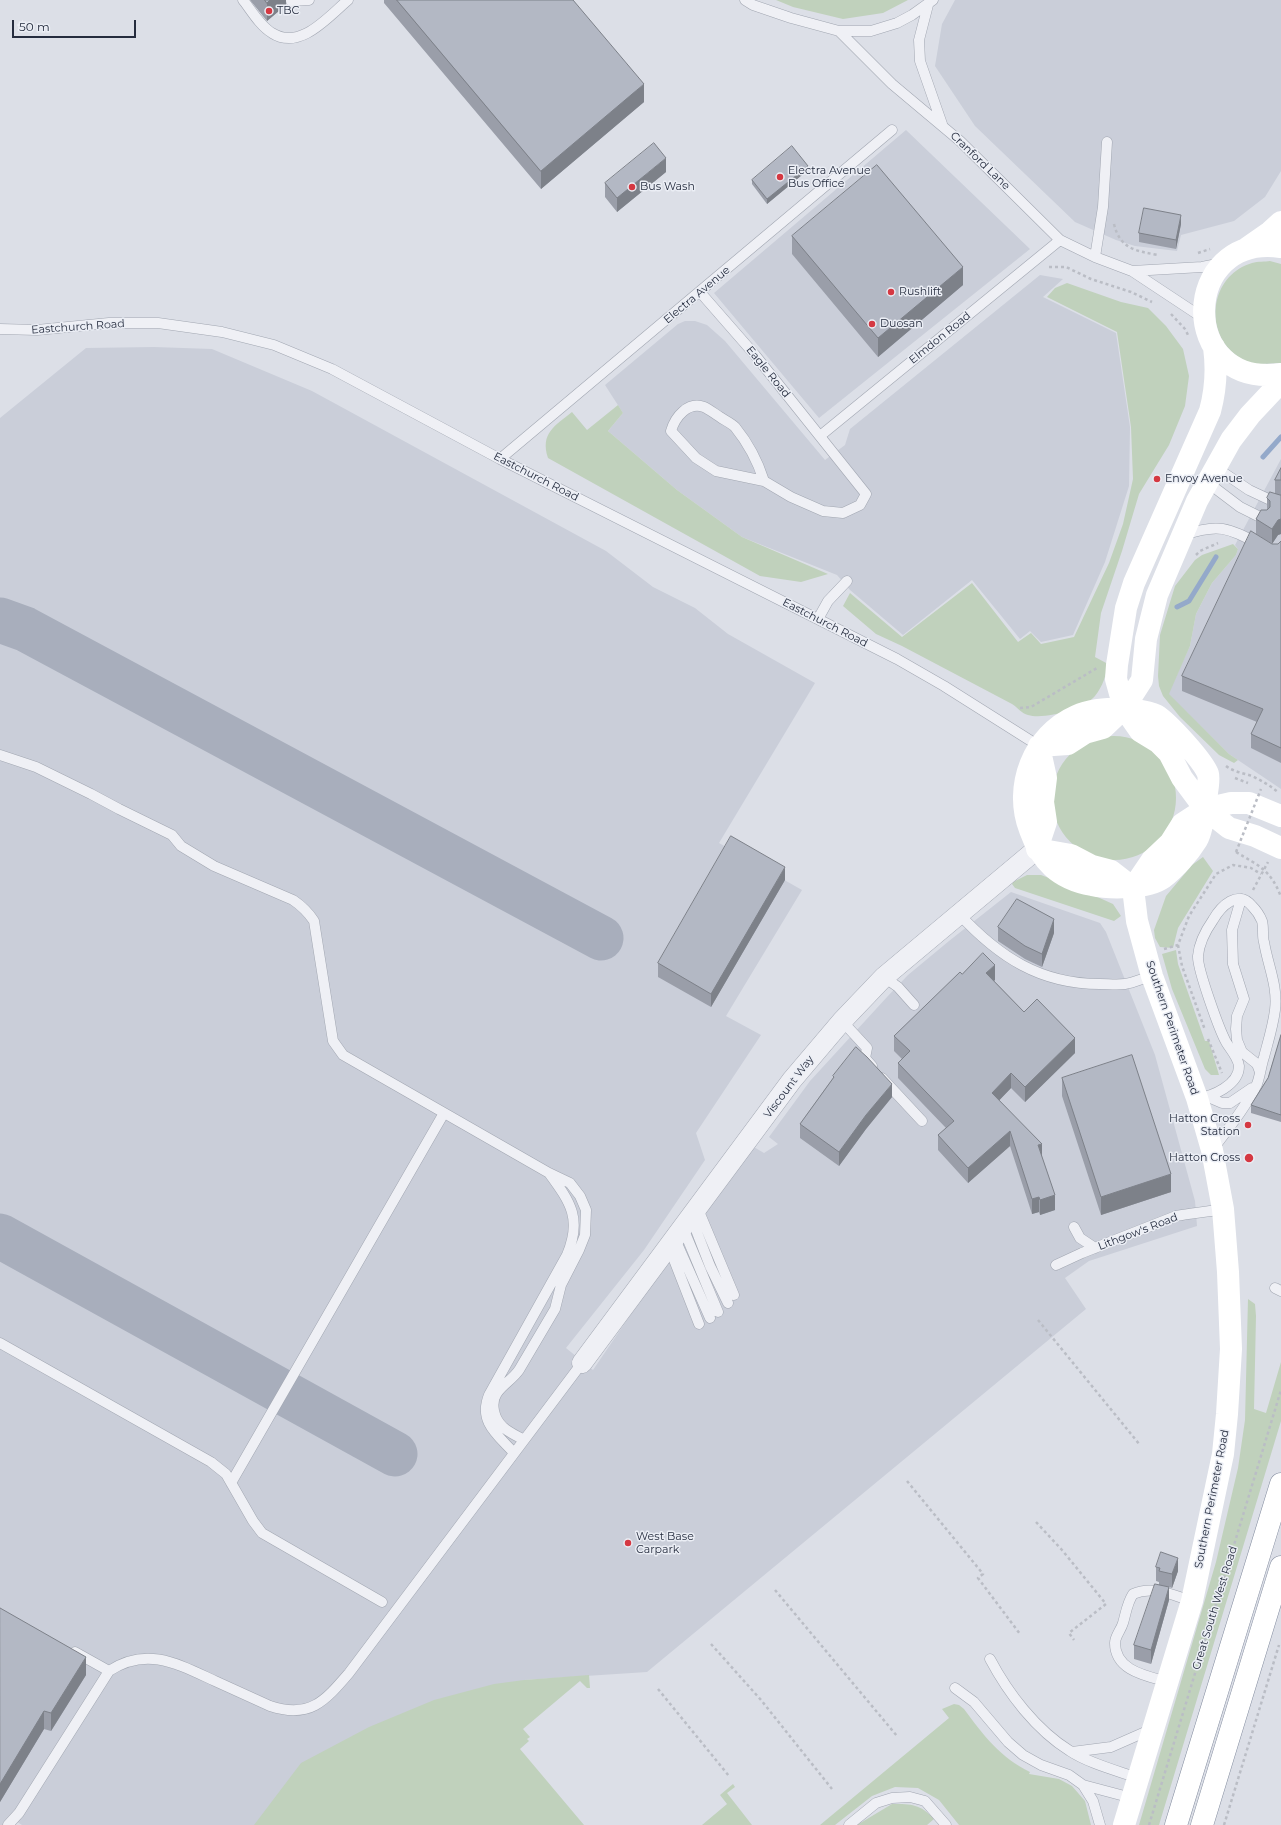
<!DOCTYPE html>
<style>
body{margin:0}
#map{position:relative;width:1281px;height:1825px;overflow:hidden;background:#dcdfe7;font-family:Montserrat,sans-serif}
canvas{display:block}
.scale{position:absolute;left:12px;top:20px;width:124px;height:18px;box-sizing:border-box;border:2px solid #252c3e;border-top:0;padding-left:5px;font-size:12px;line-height:14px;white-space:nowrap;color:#252c3e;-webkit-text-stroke:3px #ebeef5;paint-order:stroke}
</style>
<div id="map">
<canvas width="1281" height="1825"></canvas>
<div class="scale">50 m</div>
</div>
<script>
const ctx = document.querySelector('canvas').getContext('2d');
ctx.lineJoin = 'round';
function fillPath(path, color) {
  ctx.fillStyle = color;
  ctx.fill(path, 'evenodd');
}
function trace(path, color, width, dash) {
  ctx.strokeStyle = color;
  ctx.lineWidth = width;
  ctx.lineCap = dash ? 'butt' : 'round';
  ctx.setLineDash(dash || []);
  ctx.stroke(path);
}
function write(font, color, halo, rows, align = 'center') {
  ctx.font = font + ' Montserrat,sans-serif';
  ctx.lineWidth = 3;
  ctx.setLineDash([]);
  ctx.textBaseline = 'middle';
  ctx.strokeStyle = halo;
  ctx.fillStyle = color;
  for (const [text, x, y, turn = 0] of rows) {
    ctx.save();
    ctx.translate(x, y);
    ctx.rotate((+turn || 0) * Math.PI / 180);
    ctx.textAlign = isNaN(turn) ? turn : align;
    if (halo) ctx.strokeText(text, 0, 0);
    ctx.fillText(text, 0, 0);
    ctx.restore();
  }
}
fillPath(new Path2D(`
 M955 0H1281V171L1265 197 1234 221 1181 235 1177 251 1135 246 1116 240 1075 222 975 126 935 66 942 24Z
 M906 130 1030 249 819 418 714 293Z
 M1040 275 1063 279 1043 297 1116 333 1130 427 1129 486 1105 562 1073 635 1041 642 1030 631 1020 639 972 580 903 635 850 590 837 575 742 537 677 490 608 431 623 413 605 385 678 324 685 321H695L707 325 725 341 825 460 845 445 850 429Z
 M154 347 212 349 312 391 606 551 653 587 695 608 728 634 815 683 719 843 802 890 726 1016 761 1035 696 1133 705 1160 644 1250 566 1348 593 1370 747 1143 764 1153 778 1144 769 1137 810 1081 887 997 908 975 949 941 1011 892 1100 923 1106 932 1155 1055 1195 1201 1197 1226 1089 1261 1065 1278 1086 1309 647 1672 524 1680 508 1750 570 1825H22L14 1820 10 1825H0V418L86 348Z
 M1281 459V789L1229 754 1168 694 1190 646 1196 614 1212 583 1236 555 1238 549 1235 545Z`), '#caced9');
fillPath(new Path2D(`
 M776 0H908L883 13 843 19 793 7Z
 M1270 261 1281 264V363C1271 363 1260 365 1250 363 1243 361 1235 355 1230 350 1204 322 1214 274 1252 263 1258 261 1265 262 1270 261Z
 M1067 283 1121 302 1148 308 1166 326 1183 349 1189 376 1185 406 1169 445 1139 494 1122 551 1101 613 1095 657 1108 664C1106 675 1103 686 1095 696 1084 709 1044 720 1028 715 1022 714 1017 707 1012 704L902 646 876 634 843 606 850 593 902 637 972 583 1018 642 1031 633 1041 644 1074 637 1109 563 1123 524 1133 479 1131 427 1117 332 1047 297 1055 288Z
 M618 405 623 413 608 431 677 490 742 537 828 574 801 582 760 576 548 458C540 433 555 426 572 412L587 430Z
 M1233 544 1238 549 1236 555 1212 583 1196 614 1190 646 1169 694 1229 754 1238 760 1234 763 1219 755 1180 717 1163 696 1159 686 1158 676 1160 635 1175 586 1195 560 1202 555Z
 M1052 798a62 62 0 1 1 124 0a62 62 0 1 1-124 0Z
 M1203 857 1213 871 1178 928 1173 948 1160 947 1155 938 1154 930 1166 896 1192 865Z
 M1027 875H1041L1084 891 1113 904 1121 916 1114 921 1015 888 1012 884 1013 882Z
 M1176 950 1178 964 1205 1041H1209L1219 1075H1211L1205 1069 1172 989 1162 954Z
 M1248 1299 1255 1304 1256 1316 1254 1409 1266 1413 1281 1362V1421L1159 1825H1139L1216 1562 1238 1468 1245 1420Z
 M589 1675 590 1688H587L580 1681 523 1729 530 1737 527 1739 529 1741 520 1749 584 1825H254L301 1763 369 1727 434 1700 494 1684 524 1680Z
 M954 1704 959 1705 964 1709C983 1735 1001 1758 1030 1772L1029 1774 1059 1779 1072 1786 1085 1801 1091 1825H959L939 1800 918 1788 895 1787 872 1796 835 1825H820L949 1718 942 1709Z
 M733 1784 735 1787 727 1793 752 1825H702L727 1804 720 1795Z
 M892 1804C912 1804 920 1804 934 1819L927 1825H857Z`), '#c0d1bc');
trace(new Path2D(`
 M1263 457 1281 437
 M1177 607 1189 601 1216 557`), '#94a9ca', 5);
trace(new Path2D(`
 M0 620 25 629 601 938
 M0 1236 395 1454`), '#a8aebc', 45);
const lane = new Path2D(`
 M243 0C251 10 260 26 272 33 300 51 328 17 348 0
 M745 0 753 5 791 18 839 31H871L897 23 912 15 933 0
 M291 1 309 0
 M928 5 919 40 920 61 942 124
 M839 31 892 84 960 141 1060 240 1095 257 1132 271 1203 318
 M1095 257 1103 207 1107 142
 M1132 271 1202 267 1222 263
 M700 292 755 355 866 494 860 505 843 513 823 511 791 497 764 481 716 471 696 458 671 431C675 417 688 401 704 407 709 409 715 414 720 417 724 420 731 423 735 427 748 443 758 462 764 481
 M0 329 37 330 109 323H158L222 332 274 345 332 369 500 459 897 659 944 686 1039 746
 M820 436 1060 240
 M500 459 892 130
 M1215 467 1249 490 1279 504 1281 500
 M1207 482 1240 507 1264 519
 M1184 535C1219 523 1228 528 1259 544
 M818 619 828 601 847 581
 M0 755 36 767 91 794 119 809 172 835 181 846 214 866 293 900C302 906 308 912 314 921L333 1041 343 1055 549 1173 570 1183 580 1196 586 1210 585 1235 579 1250 561 1285 555 1309 519 1370C513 1379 503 1384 497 1393 490 1403 494 1419 503 1427 508 1432 517 1436 524 1440
 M1241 899 1232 930 1233 964 1244 999 1237 1016 1236 1029 1237 1040 1242 1052 1257 1064 1260 1072
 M959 914C999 957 1040 984 1100 984 1108 984 1117 985 1125 984 1134 983 1143 978 1152 976
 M884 977 898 987 914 1005
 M842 1021 867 1048 865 1058 872 1066
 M882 1078 922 1121
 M1208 1097 1222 1103H1230L1252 1088
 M1197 1098C1212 1097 1239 1085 1239 1066 1238 1057 1230 1049 1226 1042 1219 1029 1197 968 1198 956 1199 944 1206 930 1213 920 1221 906 1238 889 1252 906 1256 910 1260 916 1262 921 1264 928 1262 936 1264 942 1268 966 1278 986 1275 1010 1273 1026 1268 1042 1264 1057 1261 1066 1260 1076 1257 1084 1246 1107 1228 1129 1213 1149
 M698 1209 734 1295
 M691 1217 710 1266 728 1303
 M1074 1227 1080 1238 1095 1248
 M683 1228 718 1312
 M675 1239 710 1318
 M669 1247 699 1324
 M1056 1265 1082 1253 1176 1216C1192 1213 1207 1212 1223 1209
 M1275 1288 1281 1291
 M0 1343 211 1462 226 1474 253 1521 262 1533 382 1602
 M514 1453C498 1435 478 1422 489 1395L567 1255C582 1219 571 1203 549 1173
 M231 1483 444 1113
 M75 1652 109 1671
 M990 1659C1008 1693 1036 1730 1070 1751 1088 1763 1118 1771 1138 1778
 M1168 1682C1147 1676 1115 1671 1115 1643 1115 1636 1121 1630 1123 1623 1126 1613 1127 1603 1133 1594 1153 1585 1172 1595 1192 1601
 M955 1688 974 1702 1008 1742 1023 1755 1041 1765 1069 1775 1083 1785 1132 1798
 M1072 1752 1111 1747 1152 1729
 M1083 1785 1093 1801 1100 1825
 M8 1825 19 1813 109 1671C147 1646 178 1664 215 1681 233 1689 252 1698 270 1706 310 1719 325 1701 349 1673L582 1363
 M849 1825 876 1803 892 1798 910 1797 925 1801 946 1825`);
const street = new Path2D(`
 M582 1363 792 1080 842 1021 884 977 1037 849`);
const highway = new Path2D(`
 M1176 1825 1281 1484
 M1202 1825 1281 1567`);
trace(lane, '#a1a6b1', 11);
trace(street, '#a1a6b1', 21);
trace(highway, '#828b9e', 23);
trace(new Path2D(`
 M1114 224C1120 249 1136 251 1158 255
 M1198 253 1210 249
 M1049 267H1066L1091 279 1131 292 1152 302
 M1171 314 1185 329 1188 335
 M1196 555 1200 551 1218 543
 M1020 708 1031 707 1097 668
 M1226 766C1234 772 1243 773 1252 776 1262 781 1271 786 1279 793
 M1235 778 1248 783
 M1236 852C1259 866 1271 870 1281 897
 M1253 890 1268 862
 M1178 945 1182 966 1205 1030
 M1164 949 1178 945 1189 916 1216 874 1233 865 1251 868 1261 874
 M1208 1039 1222 1073
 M1038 1320 1140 1445
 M907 1481 979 1569 983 1574 978 1578 1020 1634
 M1036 1522 1062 1550 1106 1604 1069 1633 1074 1640
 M775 1590 897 1736
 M711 1644 761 1700 832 1789
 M658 1689 729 1776
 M1149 1825 1281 1390
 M1224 1825 1279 1645`), '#babdc5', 2.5, [3, 3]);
trace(lane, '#eff0f5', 10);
trace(street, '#eff0f5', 20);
trace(new Path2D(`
 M1281 247C1180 232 1177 389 1281 374
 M1247 248 1270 232 1281 222
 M1214 347C1217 369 1216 389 1210 411L1134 583 1126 608 1117 665 1116 679 1124 708 1140 731 1158 742 1169 753 1182 778 1205 809 1229 828 1255 836 1281 848
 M1124 708C1134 710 1148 711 1156 715 1168 722 1204 762 1208 774 1210 781 1206 797 1205 804 1204 815 1202 831 1197 840 1189 853 1175 869 1163 878 1147 889 1110 889 1092 885 1058 879 1041 861 1030 830 1013 787 1033 735 1076 716 1091 709 1108 709 1124 708Z
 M1039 746 1068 744 1085 733 1103 728 1124 708 1142 680 1146 639 1157 595 1197 501 1231 440 1250 415 1281 382
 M1037 849 1071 855 1092 866 1111 871 1133 888
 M1037 849 1046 822 1043 802 1046 778 1039 746
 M1133 888 1152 860 1170 843 1182 824 1205 809 1231 803H1249L1281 816
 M1124 1825 1192 1601 1223 1454 1227 1414 1231 1349 1228 1272 1223 1209 1212 1150 1197 1098 1152 976 1137 921 1133 888`), '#fff', 22);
trace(highway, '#fff', 22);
trace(new Path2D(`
 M1236 852 1261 789`), '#babdc5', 2.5, [3, 3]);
fillPath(new Path2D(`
 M250 0H286V5L267 21Z
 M384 0H573L644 102 541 189 384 3Z
 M808 170 767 204 752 184V180Z
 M666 172 617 212 605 197V183Z
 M1181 224 1176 249 1139 242V233Z
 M792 236 963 285 878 357 792 254Z
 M1281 468V495H1278H1281V534L1278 535 1272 544 1256 534V519L1267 510V498L1275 494V480Z
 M1281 541V763L1251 748V734L1257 722 1182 691V676L1272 544H1278Z
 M785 880 711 1007 658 977V963Z
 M998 927 1054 933 1042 967 1025 959 998 941Z
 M962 974 995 980 994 981 1024 1012 1075 1053 1025 1102 1011 1088 999 1100 1042 1158 1055 1210 1040 1215 1039 1212 1032 1214 1010 1146 968 1183 938 1150V1135L946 1128 898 1078V1063L902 1059 894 1051V1036Z
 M1281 1035V1122L1251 1113V1105L1268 1078Z
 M833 1076 892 1097 866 1129 839 1166 800 1138V1124L833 1078Z
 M1062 1078 1171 1192 1101 1215 1062 1096Z
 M1156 1567 1178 1571 1172 1588 1169 1587V1600L1151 1664 1134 1659V1645L1159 1584V1582L1156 1581Z
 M0 1608 86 1675 51 1731 44 1729 0 1802Z`), '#9a9ea9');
fillPath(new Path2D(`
 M270 0H286V5L267 21V3Z
 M644 84V102L541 189V171Z
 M666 158V172L617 212V198Z
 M808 166V170L767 204V199Z
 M1181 215V224L1176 249V240Z
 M963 267V285L878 357V338Z
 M1281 519V534L1278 535 1272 544V529L1278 520Z
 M785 867V880L711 1007V994Z
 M1054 919V933L1042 967V954Z
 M995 965V980L986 988V973Z
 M1075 1038V1053L1025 1102V1087Z
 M1011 1073V1088L992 1108V1093Z
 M892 1084V1097L866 1129 839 1166V1152L866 1115Z
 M1010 1131V1146L968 1183V1168Z
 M1042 1144V1159L1038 1145Z
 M1171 1174V1192L1101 1215V1197Z
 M1055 1195V1210L1040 1215V1200Z
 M1039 1197V1212L1032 1214V1199Z
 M1178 1558V1571L1172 1588V1574Z
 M1169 1587V1600L1151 1664V1650Z
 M86 1657V1675L51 1731V1713Z
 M44 1711V1729L0 1802V1784Z`), '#7d8189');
const building = new Path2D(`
 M265 0H270L267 3Z
 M397 0H573L644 84 541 171Z
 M654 143 666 158 617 198 605 183Z
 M792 146 808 166 767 199 752 180Z
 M877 165 963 267 878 338 792 236Z
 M1144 208 1181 215 1176 240 1139 233Z
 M1281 468V480H1275Z
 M1270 492 1280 495H1281V519L1278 520 1272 529 1256 519 1261 510H1267L1270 507V501L1267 498Z
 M1251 531 1272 544H1278L1281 541V748L1251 734 1263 709 1182 676Z
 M731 836 785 867 711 994 658 963Z
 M1017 899 1054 919 1042 954 1025 946 998 927Z
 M983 953 995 965 986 973 1024 1012 1037 999 1075 1038 1025 1087 1011 1073 992 1093 1042 1144 1038 1145 1055 1195 1040 1200 1039 1197 1032 1199 1010 1131 968 1168 938 1135 954 1121 898 1063 910 1051 894 1036 960 972 962 974Z
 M1281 1035V1115L1251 1105 1268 1078Z
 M856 1047 867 1057 892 1084 866 1115 839 1152 800 1124 834 1077 833 1076Z
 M1132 1055 1171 1174 1101 1197 1062 1078Z
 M1161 1552 1178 1558 1172 1574 1159 1571 1160 1568 1156 1567Z
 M1155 1584 1169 1587 1151 1650 1134 1645Z
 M0 1608 86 1657 51 1713 44 1711 0 1784Z`);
fillPath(building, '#b3b8c4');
trace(building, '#7d8189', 1);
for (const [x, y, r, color] of [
 [269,11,4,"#d53842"],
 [780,177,4,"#d53842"],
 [632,187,4,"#d53842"],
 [891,292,4,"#d53842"],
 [872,324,4,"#d53842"],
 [1157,479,4,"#d53842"],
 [1248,1125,4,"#d53842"],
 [1249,1158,5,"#d53842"],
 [628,1543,4,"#d53842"]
]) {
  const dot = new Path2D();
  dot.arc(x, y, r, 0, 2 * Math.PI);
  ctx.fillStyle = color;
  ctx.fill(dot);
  trace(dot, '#ebeef5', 1.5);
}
write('11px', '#252c3e', '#ebeef5', [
 ["TBC",277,11],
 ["Electra Avenue",788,171],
 ["Bus Office",788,184],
 ["Bus Wash",640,187],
 ["Rushlift",899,292],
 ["Duosan",880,324],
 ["Envoy Avenue",1165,479],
 ["Hatton Cross",1240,1119,"right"],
 ["Station",1240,1132,"right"],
 ["Hatton Cross",1240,1158,"right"],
 ["West Base",636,1537],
 ["Carpark",636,1550]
], 'left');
write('11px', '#252c3e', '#ebeef5', [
 ["Cranford Lane",980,161,44],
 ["Electra Avenue",697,295,-40],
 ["Eastchurch Road",78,327,-4],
 ["Elmdon Road",940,338,-39],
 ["Eagle Road",768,372,51],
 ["Eastchurch Road",536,477,27],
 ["Eastchurch Road",825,623,27],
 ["Southern Perimeter Road",1172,1028,71],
 ["Viscount Way",789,1087,-53],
 ["Lithgow's Road",1138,1232,-21],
 ["Southern Perimeter Road",1212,1499,-79],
 ["Great South West Road",1215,1608,-73]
]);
</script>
